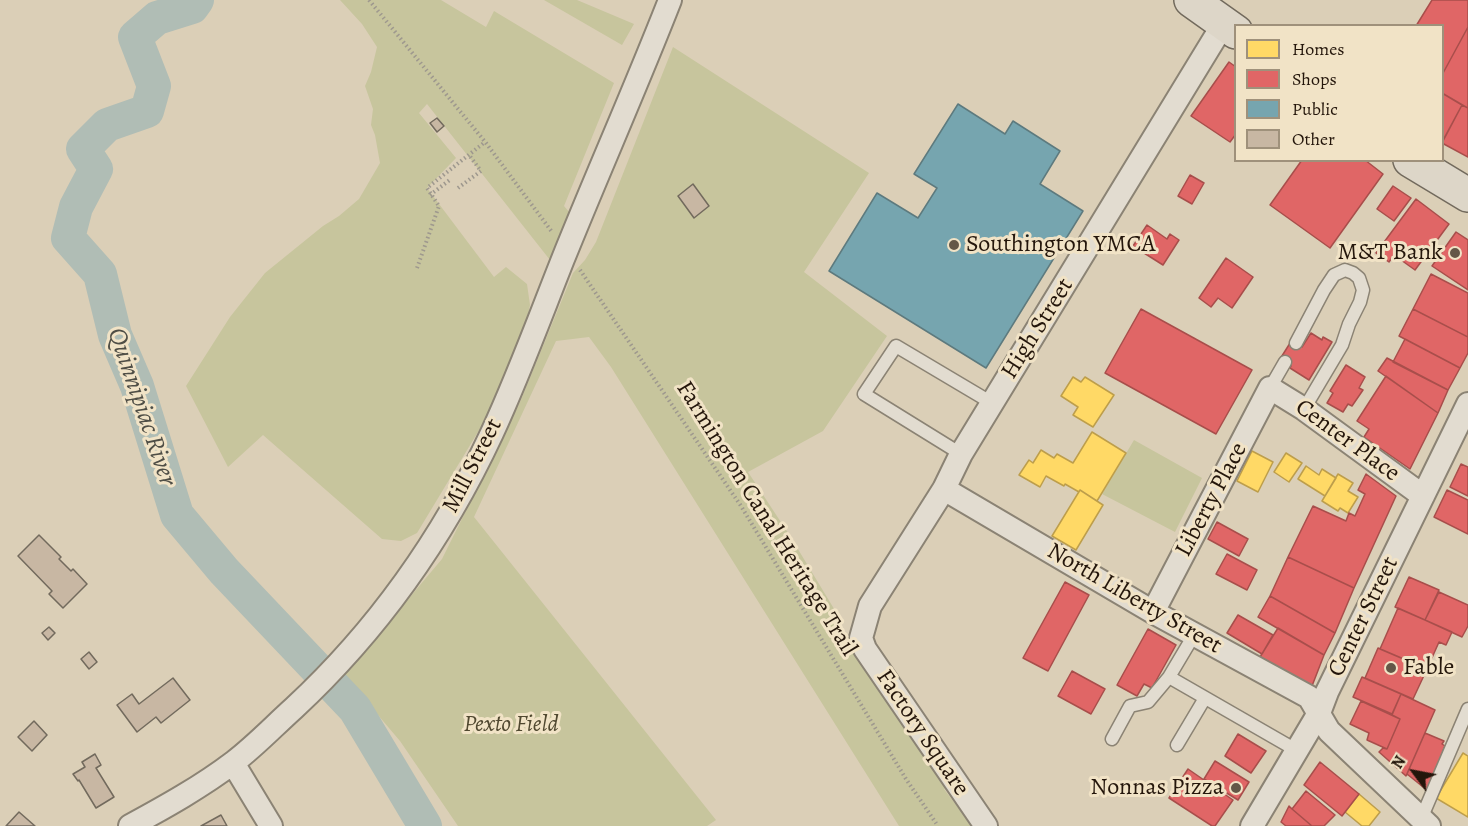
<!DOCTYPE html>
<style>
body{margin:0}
#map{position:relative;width:1468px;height:826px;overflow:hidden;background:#dbcfb7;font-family:Alegreya,serif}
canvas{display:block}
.legend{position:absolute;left:1234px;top:24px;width:210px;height:138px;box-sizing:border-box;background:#f1e3c6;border:2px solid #9f917b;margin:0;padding:8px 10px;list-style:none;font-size:18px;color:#24160b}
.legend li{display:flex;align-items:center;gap:12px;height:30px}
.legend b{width:30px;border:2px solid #9f917b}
.north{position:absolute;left:1384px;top:742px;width:60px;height:60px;-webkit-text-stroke:4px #f1e3c6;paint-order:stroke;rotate:302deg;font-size:16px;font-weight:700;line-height:24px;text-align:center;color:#24160b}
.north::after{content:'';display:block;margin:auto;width:21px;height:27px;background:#24160b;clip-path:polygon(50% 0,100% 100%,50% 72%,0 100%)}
</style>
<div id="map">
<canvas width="1468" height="826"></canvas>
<ul class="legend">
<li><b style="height:16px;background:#ffd966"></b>Homes</li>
<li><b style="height:16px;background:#e06666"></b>Shops</li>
<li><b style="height:16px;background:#76a5af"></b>Public</li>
<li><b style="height:16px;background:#c8b7a3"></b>Other</li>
</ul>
<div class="north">N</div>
</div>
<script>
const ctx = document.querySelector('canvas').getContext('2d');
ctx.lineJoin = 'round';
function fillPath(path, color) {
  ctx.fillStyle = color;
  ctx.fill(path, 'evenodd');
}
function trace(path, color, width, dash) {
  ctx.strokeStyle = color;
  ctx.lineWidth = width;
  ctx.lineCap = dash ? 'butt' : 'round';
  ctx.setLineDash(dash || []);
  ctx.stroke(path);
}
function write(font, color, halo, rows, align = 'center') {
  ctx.font = font + ' Alegreya,serif';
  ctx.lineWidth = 6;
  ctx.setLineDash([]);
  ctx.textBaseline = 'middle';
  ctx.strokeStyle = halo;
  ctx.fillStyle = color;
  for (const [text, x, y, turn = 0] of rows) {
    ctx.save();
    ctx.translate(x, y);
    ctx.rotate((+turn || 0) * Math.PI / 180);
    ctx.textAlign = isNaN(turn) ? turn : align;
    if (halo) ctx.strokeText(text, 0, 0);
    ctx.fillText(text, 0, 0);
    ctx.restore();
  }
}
fillPath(new Path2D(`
 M340 0H441L486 27 494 11 614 83 564 206 570 213 550 260 427 104 419 113 456 158 427 188 494 277 506 267 527 284 530 305 527 320 484 422 417 533 401 541 382 539 263 435 228 467 186 386 230 317 265 273 323 226 339 216 359 199 380 163 375 135 371 125 373 109 365 86 371 72 377 47 362 24Z
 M544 0H577L634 24 622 45Z
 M673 47 869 173 804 272 887 336 823 431 748 472 790 536 842 622 840 626 946 788 944 789 972 826H899L611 367 589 337 556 341 474 517 716 820 707 826H458L400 741 344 675 442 559 520 402 573 273 585 260 596 242Z
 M1134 440 1202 478 1175 532 1102 494Z`), '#c7c59d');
const homes = new Path2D(`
 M1073 377 1081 382 1085 377 1114 395 1093 427 1073 415 1078 407 1061 396Z
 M1092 432 1126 453 1097 501 1080 490 1079 492 1065 484 1064 486 1046 476 1040 487 1019 475 1029 460 1033 463 1041 450 1054 458 1057 454 1073 463Z
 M1252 451 1273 462 1258 492 1237 481Z
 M1286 453 1302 463 1289 482 1274 472Z
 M1306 466 1319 475 1322 469 1336 478 1325 496 1298 479Z
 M1338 474 1353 483 1348 491 1358 497 1348 513 1340 508 1338 511 1322 501Z
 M1080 490 1103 505 1076 550 1052 536Z
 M1463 753 1468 756V817L1436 798Z
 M1359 794 1380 812 1369 826H1362L1345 812Z`);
fillPath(homes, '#ffd966');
trace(homes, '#bd9e4b', 1.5);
const shops = new Path2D(`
 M1432 0H1468V27L1442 75V26H1416Z
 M1468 27V108L1442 93V75Z
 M1229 62 1236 67V134L1230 142 1191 116Z
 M1442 93 1462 105 1442 142Z
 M1462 105 1468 108V157L1442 143Z
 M1302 160H1365L1383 174 1330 248 1270 205Z
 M1190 175 1204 183 1192 204 1178 196Z
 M1393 186 1411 198 1394 221 1377 209Z
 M1416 199 1449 224 1415 270 1394 255 1389 262 1376 253Z
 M1147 225 1167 239 1170 234 1179 240 1163 265 1133 246Z
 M1456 232 1468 240V290L1432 266Z
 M1226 258 1253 277 1232 308 1218 298 1211 307 1199 298Z
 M1431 274 1468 293V337L1413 309Z
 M1141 309 1252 370 1216 434 1105 373Z
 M1413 309 1468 337V353L1460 368 1399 336Z
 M1311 333 1322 340 1323 337 1332 342 1309 380 1290 368 1291 366 1280 359 1292 340 1302 347Z
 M1405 339 1460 368 1448 390 1393 362Z
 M1387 358 1448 390 1438 413 1378 371Z
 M1346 365 1365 377 1359 388 1363 390 1352 406 1348 404 1343 412 1327 403 1333 393 1330 391Z
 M1386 376 1438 413 1410 469 1364 437 1369 429 1357 421Z
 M1461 464 1468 467V496L1450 487Z
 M1366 474 1396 496 1354 588 1288 557 1313 506 1346 521 1349 513 1355 516 1365 494 1358 490Z
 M1447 490 1468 500V534L1434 517Z
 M1217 522 1248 539 1239 556 1208 539Z
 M1227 554 1257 570 1247 590 1216 574Z
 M1288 557 1354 588 1335 633 1270 596Z
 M1409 577 1439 590 1425 620 1395 607Z
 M1065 582 1089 595 1048 671 1023 658Z
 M1439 592 1468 605V626L1462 637 1425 620Z
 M1270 596 1335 633 1324 655 1258 617Z
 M1398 608 1452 632 1446 645 1439 642 1427 669 1380 649Z
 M1238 615 1273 635 1262 654 1227 633Z
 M1278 628 1324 655 1312 686 1260 657Z
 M1148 629 1176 645 1152 688 1144 684 1137 696 1117 685Z
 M1378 648 1427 669 1413 699 1365 678Z
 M1072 671 1105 689 1091 714 1058 696Z
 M1362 677 1401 694 1392 714 1353 697Z
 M1401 694 1435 710 1406 776 1379 752 1383 748 1387 749 1400 719 1392 715Z
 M1361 701 1400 719 1387 749 1367 740 1369 733 1350 724Z
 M1425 733 1444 741 1442 744 1445 746 1443 751 1445 752 1428 791 1407 774Z
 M1238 734 1266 751 1251 773 1225 756Z
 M1215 761 1249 782 1238 800 1204 779Z
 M1320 762 1359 794 1342 816 1304 785Z
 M1188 769 1233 800 1215 826H1212L1169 798Z
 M1306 791 1335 815 1324 826H1312L1292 809Z
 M1289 806 1292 809 1312 826H1286L1281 822Z`);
fillPath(shops, '#e06666');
trace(shops, '#a84e4b', 1.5);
const public = new Path2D(`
 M958 104 1005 134 1013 121 1060 151 1040 184 1083 211 986 368 829 271 877 193 918 218 937 188 914 174Z`);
fillPath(public, '#76a5af');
trace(public, '#5d7a7e', 1.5);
trace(new Path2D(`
 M197 0 192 7 157 18 135 37 154 86 147 111 107 125 83 149 96 169 76 207 68 238 100 274 115 335 137 386 177 515 224 571 355 709 425 826`), '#b0bdb5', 34);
const building = new Path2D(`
 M437 118 444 126 437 132 430 123Z
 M693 184 709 206 694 218 678 196Z
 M39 535 61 557 59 559 71 571 73 569 87 584 63 608 49 594 52 591 18 556Z
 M49 627 55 633 48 640 42 633Z
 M89 652 97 662 89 669 81 659Z
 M173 678 190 700 161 723 156 717 137 732 117 705 132 694 139 704Z
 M34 721 47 735 32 751 18 737Z
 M95 754 101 765 96 768 114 797 96 808 79 780 78 781 73 774 85 767 82 762Z
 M19 812 35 826H6Z
 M221 815 227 826H201Z`);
fillPath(building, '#c8b7a3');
trace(building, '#726a5d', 1.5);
const service = new Path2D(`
 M1296 343 1324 290 1334 275 1345 270 1353 273 1359 278 1363 290 1360 302 1349 324 1342 345 1304 409
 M1270 388 1285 362
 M961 454 864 394 896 346 992 403
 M1194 635 1169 677 1296 750
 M1112 739 1130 706 1148 702 1169 677
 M1177 745 1205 698
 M1421 819 1468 709`);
const minor = new Path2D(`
 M944 489 1153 612 1309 697 1329 731 1429 826
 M1153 612 1270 388 1304 409 1423 496
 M233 763 271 826
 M130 826C165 807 201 787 234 762 255 746 274 726 294 708 379 629 443 538 492 433 518 377 540 317 563 259 598 172 636 87 670 0
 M986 826 865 649 861 638 870 606 944 489 961 454 1224 23
 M1252 826 1319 713 1327 692 1468 404`);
const trunk = new Path2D(`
 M1191 0 1236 32
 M1410 160 1468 195`);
trace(service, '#8b8374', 15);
trace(minor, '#8b8374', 26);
trace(trunk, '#726a5d', 36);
trace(new Path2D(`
 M369 0 486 143 552 232
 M458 188 481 171 469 155
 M430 195 451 179
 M417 268 439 206 427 188 485 142
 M580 270 741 506 906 779 938 826`), '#9e988e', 4, [1.5, 3]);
trace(service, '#e2dcd0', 12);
trace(minor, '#e2dcd0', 22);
trace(trunk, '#ddd6c8', 33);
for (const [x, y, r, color] of [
 [954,245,6,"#645747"],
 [1455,253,6,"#645747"],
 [1391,668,6,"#645747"],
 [1236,788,6,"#645747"]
]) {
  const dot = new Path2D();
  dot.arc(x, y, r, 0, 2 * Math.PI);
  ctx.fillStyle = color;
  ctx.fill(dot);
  trace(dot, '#f1e3c6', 2);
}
write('24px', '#24160b', '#f1e3c6', [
 ["Southington YMCA",966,245],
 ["M&T Bank",1443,253,"right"],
 ["Fable",1403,668],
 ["Nonnas Pizza",1224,788,"right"]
], 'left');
write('24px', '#24160b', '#f1e3c6', [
 ["High Street",1038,329,-58],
 ["Center Place",1347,441,36],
 ["Mill Street",473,466,-63],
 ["Liberty Place",1212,500,-62],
 ["Farmington Canal Heritage Trail",766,519,58],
 ["North Liberty Street",1134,599,30],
 ["Center Street",1364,617,-64],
 ["Factory Square",922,733,56]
]);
write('italic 24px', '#504830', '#f1e3c6', [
 ["Pexto Field",511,725]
]);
write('italic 26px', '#4f4e46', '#f1e3c6', [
 ["Quinnipiac River",141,407,71]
]);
</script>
